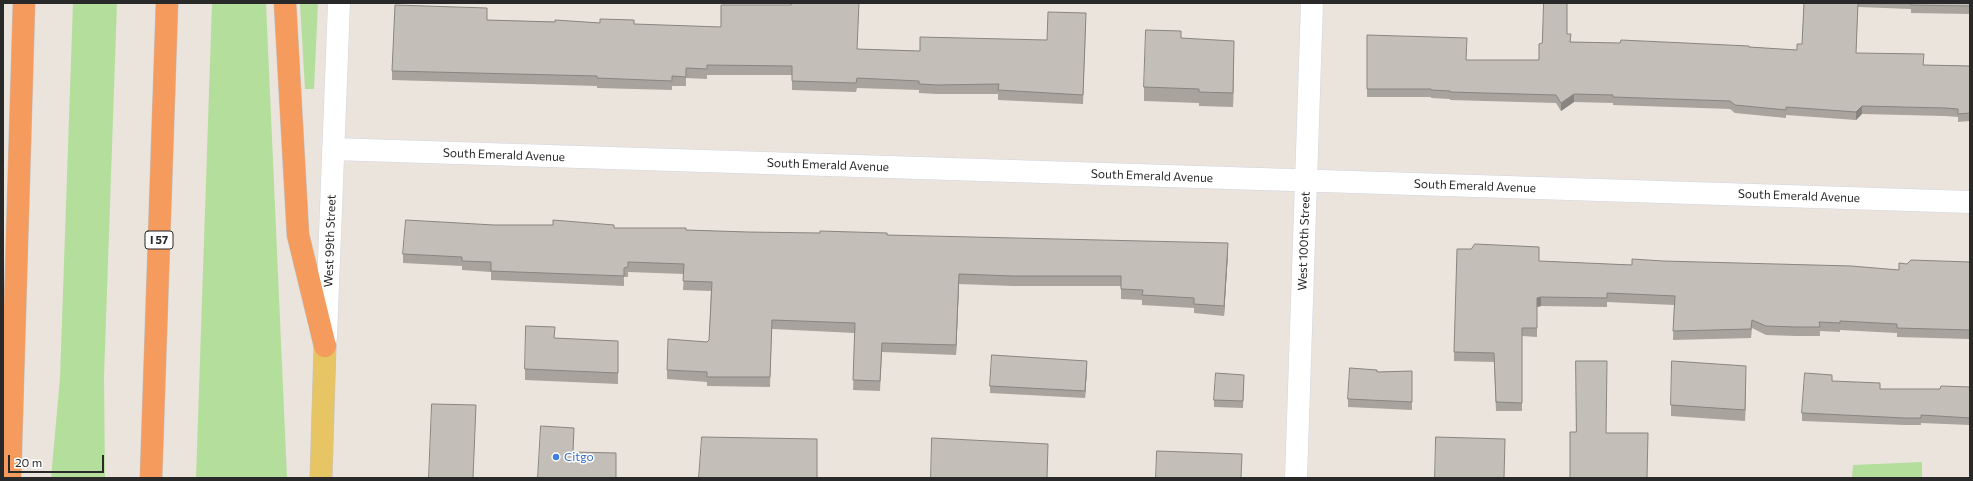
<!DOCTYPE html>
<style>
body{margin:0}
#map{position:relative;width:1973px;height:481px;overflow:hidden;background:#eae4dc;font-family:Commissioner,sans-serif}
canvas{display:block}
.frame{position:absolute;inset:0;border:4px solid #292929;pointer-events:none}
.scale{position:absolute;left:8px;top:455px;width:96px;height:18px;box-sizing:border-box;border:2px solid #292929;border-top:0;padding-left:5px;font-size:12px;line-height:14px;white-space:nowrap;color:#292929;-webkit-text-stroke:3px #fff;paint-order:stroke}
</style>
<div id="map">
<canvas width="1973" height="481"></canvas>
<div class="frame"></div>
<div class="scale">20 m</div>
</div>
<script>
const ctx = document.querySelector('canvas').getContext('2d');
ctx.lineJoin = 'round';
function fillPath(path, color) {
  ctx.fillStyle = color;
  ctx.fill(path, 'evenodd');
}
function trace(path, color, width, dash) {
  ctx.strokeStyle = color;
  ctx.lineWidth = width;
  ctx.lineCap = dash ? 'butt' : 'round';
  ctx.setLineDash(dash || []);
  ctx.stroke(path);
}
function write(font, color, halo, rows, align = 'center') {
  ctx.font = font + ' Commissioner,sans-serif';
  ctx.lineWidth = 3;
  ctx.setLineDash([]);
  ctx.textBaseline = 'middle';
  ctx.strokeStyle = halo;
  ctx.fillStyle = color;
  for (const [text, x, y, turn = 0] of rows) {
    ctx.save();
    ctx.translate(x, y);
    ctx.rotate((+turn || 0) * Math.PI / 180);
    ctx.textAlign = isNaN(turn) ? turn : align;
    if (halo) ctx.strokeText(text, 0, 0);
    ctx.fillText(text, 0, 0);
    ctx.restore();
  }
}
fillPath(new Path2D(`
 M73 3H117L104 377 105 478H51L60 378Z
 M212 3H266L287 478H196Z
 M300 3H318L314 89H305Z
 M1922 462V478H1852L1853 465Z`), '#b4de9b');
const minor = new Path2D(`
 M333 149 1970 202
 M326 337 339 3
 M1296 478 1312 3`);
const primary = new Path2D(`
 M321 478 325 346`);
const motorway = new Path2D(`
 M285 3 298 235 325 346
 M10 478 24 3
 M151 478 167 3`);
trace(minor, '#d1d4e1', 23);
trace(primary, '#c3c3c3', 23);
trace(motorway, '#c3c3c3', 23);
trace(minor, '#fff', 22);
trace(primary, '#e7c564', 22);
trace(motorway, '#f49b5d', 22);
fillPath(new Path2D(`
 M1804 3H1970V14L1911 13V9L1858 7 1856 53 1924 65 1970 66V121L1958 122V117L1945 116 1862 114 1856 120 1786 115V118L1735 113 1730 109 1613 105V103L1574 102 1561 111 1556 103 1450 100V99L1431 98V97H1367V35L1467 60H1539L1542 43 1567 34 1571 42 1749 47 1797 50 1802 44Z
 M487 20 600 23 634 24 858 49 920 51 1047 40 1086 22 1083 104 998 100V94H937L919 93V90L857 88 856 92 792 90V75H707V79L686 78V86H672V90L597 88V86L392 80V71Z
 M1181 38 1234 54 1233 107 1199 106V103L1144 101V87Z
 M494 225 686 230 748 232 887 235 1228 253 1224 316 1194 313V308L1142 305V300L1121 299V286H1013L959 284 956 355 882 352 880 391 853 390 855 333 772 329 770 387 707 386V382L667 379V370L709 340 711 291 683 290 684 274 628 272V277H624V286L491 280V272L462 270V266L403 263V254Z
 M1539 261 1632 265 1663 261 1899 270 1907 264 1970 262V339L1897 337V333L1840 330V332L1820 331V336H1796L1766 335 1752 328 1751 338 1673 340 1674 305 1607 302V307L1541 306 1537 307V337L1522 336V411H1496L1494 362 1454 361V352Z
 M555 338 618 341V384L525 380V369Z
 M1087 368 1085 398 990 393V386Z
 M1412 371V410L1348 407V399L1377 372Z
 M1244 375 1243 408 1214 407V400Z
 M1746 377 1745 421 1671 416V405Z
 M1832 381 1880 389H1940L1970 387V425L1921 423V425H1905L1802 421V413Z`), '#a8a39d');
fillPath(new Path2D(`
 M1234 41V54L1233 107V93Z
 M1574 94V102L1561 111V103Z
 M1862 106V114L1856 120V112Z
 M1228 243V253L1224 316V306Z
 M959 274V284L956 355V345Z
 M1541 297V306L1537 307V298Z
 M1087 361V368L1085 398V391Z
 M1746 366V377L1745 421V410Z`), '#888580');
const building = new Path2D(`
 M791 3H859L857 49 920 51V37L1047 40 1048 12 1086 13 1083 95 998 90 999 84 937 85 919 84V81L857 78 856 83 792 81V66L707 65V69L686 68V77L672 76V81L597 78V76L392 71 395 5 487 8V20L555 22V20L600 23V19L634 20V24L721 27V5H791Z
 M1544 3H1567V34H1571L1570 42 1620 43 1621 40 1749 46V47L1797 50V44H1802L1804 3H1858L1856 53 1924 54 1923 65 1970 66V113L1958 114V109L1945 108 1862 106 1856 112 1786 107V110L1735 105 1730 101 1613 97V95L1574 94 1561 103 1556 95 1450 92V91L1431 90V89H1367V35L1467 38 1466 60H1539V44L1542 43Z
 M1911 3H1970V6L1911 5Z
 M1146 30 1181 31V38L1234 41 1233 93 1199 92V89L1144 87Z
 M406 220 494 225H553V220L614 225V228H686V230L748 232 820 233V231L887 233V235L1228 243 1224 306 1194 304V298L1142 295 1143 290 1121 289V276H1013L959 274 956 345 882 343 880 381 853 380 855 323 772 320 770 377H707V372L667 370 668 339 707 342 709 340 712 282 683 281 684 264 628 262V267L624 268V276L491 271V262L462 261V257L403 254Z
 M1475 244 1539 247V261L1632 265V259L1663 261 1851 266 1899 270V263L1907 264 1911 260 1970 262V330L1897 328V324L1840 321V323L1819 322 1820 327H1796L1766 326 1752 320 1751 329 1673 331 1675 296 1607 293V298L1541 297 1537 298V328H1522V403L1496 402 1494 353 1454 352 1457 249H1471Z
 M526 326 555 327 554 338 618 341V373L525 369Z
 M992 355 1087 361 1085 391 990 386Z
 M1576 361H1607L1606 433H1648L1647 478H1570V432H1576Z
 M1672 361 1746 366 1745 410 1671 405Z
 M1350 368 1377 370V372L1412 371V402L1348 399Z
 M1216 373 1244 375 1243 401 1214 400Z
 M1805 373 1832 375V381L1880 383V389H1940L1941 386 1970 387V418L1921 415V418H1905L1802 413Z
 M432 404 476 405 473 478H429Z
 M541 426 574 428 573 452 616 453V478H538Z
 M702 437 817 439V478H699Z
 M1436 437 1505 439 1504 478H1435Z
 M932 438 1048 444 1047 478H931Z
 M1157 451 1242 454 1241 478H1156Z`);
fillPath(building, '#c3beb7');
trace(building, '#888580', 1);
for (const [x, y, r, color] of [
 [556,457,4,"#3f7fe0"]
]) {
  const dot = new Path2D();
  dot.arc(x, y, r, 0, 2 * Math.PI);
  ctx.fillStyle = color;
  ctx.fill(dot);
  trace(dot, '#fff', 1.5);
}
for (const [x, y, w] of [
 [159,240,28]
]) {
  const box = new Path2D();
  box.roundRect(x - w / 2, y - 9, w, 18, 3);
  ctx.fillStyle = '#fff';
  ctx.fill(box);
  trace(box, '#292929', 1);
}
write('bold 11px', '#292929', null, [
 ["I 57",159,240]
]);
write('12px', '#292929', '#fff', [
 ["South Emerald Avenue",504,155,2],
 ["South Emerald Avenue",828,165,2],
 ["South Emerald Avenue",1152,176,2],
 ["South Emerald Avenue",1475,186,2],
 ["South Emerald Avenue",1799,196,2],
 ["West 99th Street",330,241,-88],
 ["West 100th Street",1304,241,-88]
]);
write('12px', '#366cbe', '#fff', [
 ["Citgo",564,457]
], 'left');
</script>
